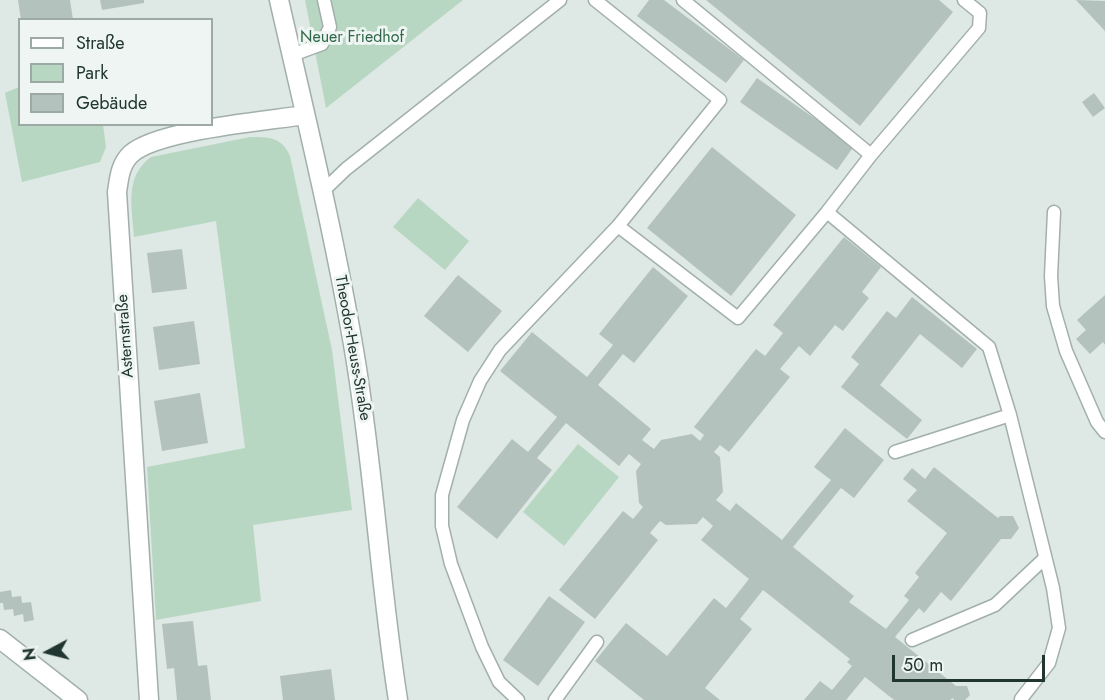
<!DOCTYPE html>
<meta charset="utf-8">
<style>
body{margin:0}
#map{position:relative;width:1105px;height:700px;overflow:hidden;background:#dee8e4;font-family:Jost,sans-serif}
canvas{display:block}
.legend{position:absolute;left:18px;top:18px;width:195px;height:108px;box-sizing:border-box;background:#eef5f2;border:2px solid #9ca9a5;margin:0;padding:8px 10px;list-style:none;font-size:18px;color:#213631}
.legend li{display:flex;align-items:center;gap:12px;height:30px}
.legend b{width:30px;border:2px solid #9ca9a5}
.north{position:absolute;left:18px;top:622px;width:60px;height:60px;-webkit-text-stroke:4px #eef5f2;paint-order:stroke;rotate:263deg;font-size:16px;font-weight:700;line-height:24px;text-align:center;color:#213631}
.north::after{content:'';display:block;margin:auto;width:21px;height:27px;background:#213631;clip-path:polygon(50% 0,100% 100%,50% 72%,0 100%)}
.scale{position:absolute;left:892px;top:655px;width:153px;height:27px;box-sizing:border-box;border:3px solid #213631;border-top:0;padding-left:8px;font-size:18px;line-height:21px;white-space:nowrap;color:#213631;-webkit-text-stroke:4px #eef5f2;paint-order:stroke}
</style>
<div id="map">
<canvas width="1105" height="700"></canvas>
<ul class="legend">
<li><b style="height:8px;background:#fff"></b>Straße</li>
<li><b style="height:16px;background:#b8d7c2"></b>Park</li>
<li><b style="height:16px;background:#b4c2bd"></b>Gebäude</li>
</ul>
<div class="north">N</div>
<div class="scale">50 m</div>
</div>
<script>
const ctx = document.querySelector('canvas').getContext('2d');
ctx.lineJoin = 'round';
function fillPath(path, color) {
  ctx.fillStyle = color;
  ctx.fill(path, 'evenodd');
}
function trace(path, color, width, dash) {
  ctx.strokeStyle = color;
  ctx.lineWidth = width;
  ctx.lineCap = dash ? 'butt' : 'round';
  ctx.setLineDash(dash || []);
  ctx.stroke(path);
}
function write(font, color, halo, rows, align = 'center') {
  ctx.font = font + ' Jost,sans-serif';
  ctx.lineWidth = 6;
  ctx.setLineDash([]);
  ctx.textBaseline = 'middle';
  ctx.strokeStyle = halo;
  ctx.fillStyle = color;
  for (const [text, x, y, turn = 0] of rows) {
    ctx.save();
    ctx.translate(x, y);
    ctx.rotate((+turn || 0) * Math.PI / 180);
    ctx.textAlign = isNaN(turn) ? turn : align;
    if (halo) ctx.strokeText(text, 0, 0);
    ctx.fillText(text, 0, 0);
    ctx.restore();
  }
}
fillPath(new Path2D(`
 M305 0H463L326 108Z
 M19 87 20 124 103 125 106 147 100 162 22 182 5 93Z
 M250 137C269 137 282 137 290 156L332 350 352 510 253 525 261 601 156 620 147 467 245 448 216 221 134 237C132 207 124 177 151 157Z
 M418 198 469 241 445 270 393 227Z
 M578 444 619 477 564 546 523 512Z`), '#b8d7c2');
fillPath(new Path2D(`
 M18 0H70L73 20H21Z
 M100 0H144V3L102 10Z
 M649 0H664L744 60 726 83 637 16Z
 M706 0H939L953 12 860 126Z
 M1076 0 1105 1V31Z
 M757 78 854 146 837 170 740 102Z
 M1094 93 1105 108 1093 117 1082 102Z
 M712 147 796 215 731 296 647 228Z
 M844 237 881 267 862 292 869 298 843 331 835 325 810 356 799 346 780 369 790 377 729 452 720 445 714 452 720 457 723 492 716 500 730 511 736 503 782 540 831 480 814 467 845 428 884 460 854 498 841 488 793 547 854 596 849 602 886 629 909 600 904 596 919 577 915 573 947 533 907 501 917 490 903 479 912 468 925 479 934 467 998 518 1000 516H1013L1019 528 1011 539H1001L951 601 941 592 924 613 919 608 895 637 956 686H967L970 695 965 700H954L953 698 950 700H894L865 677 846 700H804L820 681 832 690 852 666 847 662 850 659 763 590 740 619 752 629 705 688 720 700H644L595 661 626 623 667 656 714 598 726 608 749 579 701 540 713 526 703 517 697 524 666 525 660 521 650 533 658 540 595 619 559 590 623 511 633 519 643 507 639 503 636 471 641 464 629 454 619 466 566 423 537 458 552 470 497 539 457 507 512 439 528 452 557 417 500 371 532 332 587 377 613 345 599 334 653 267 688 296 634 363 623 354 598 385 651 429 642 440 654 449 661 440 692 434 700 441 704 435 694 427 756 349 765 356 783 333 773 325Z
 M182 249 187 289 152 293 147 253Z
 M458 275 502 311 468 352 424 316Z
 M1105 295V345L1103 342 1090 354 1076 339 1086 330 1077 320Z
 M912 297 977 349 962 368 920 334 880 385 922 420 907 439 841 387 859 364 851 357 887 311 896 318Z
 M194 321 200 364 159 370 153 327Z
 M200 393 208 443 162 451 154 401Z
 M11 590 12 597 21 596 22 603 31 602 34 620 24 622 23 614 14 616 13 609 4 610 3 603H0V592Z
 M549 596 585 622 538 686 503 660Z
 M193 621 198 666 207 665 211 700H177L174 668 167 669 162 624Z
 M331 669 335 700H283L280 676Z`), '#b4c2bd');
const lane = new Path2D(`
 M683 0 871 155
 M964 0 980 13 979 28 871 155 827 212 989 347 1010 415 1053 588 1059 628 1049 663 1021 699
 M292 55 322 44 330 27 324 0
 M321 193 346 169 560 0
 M1054 212 1051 276 1053 306 1066 351 1097 422 1105 432
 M618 226 738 318 827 212
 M895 452 1010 415
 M912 640 995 605 1045 558
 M518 700 499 682 482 647 451 564 442 526V495L463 420 480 381 500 350 618 226 720 100 595 0
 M555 700 597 642`);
const street = new Path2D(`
 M279 0C306 118 335 237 355 356 374 470 380 586 398 700
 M0 639 78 700
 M149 700 117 192C119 179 120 164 131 154 157 130 267 121 305 115`);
trace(lane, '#a2afab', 15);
trace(street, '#a2afab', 21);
trace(lane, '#fff', 12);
trace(street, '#fff', 18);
write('16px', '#2f6849', '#eef5f2', [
 ["Neuer Friedhof",352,38]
]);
write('16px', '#213631', '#eef5f2', [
 ["Asternstraße",126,336,-94],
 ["Theodor-Heuss-Straße",352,348,80]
]);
</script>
